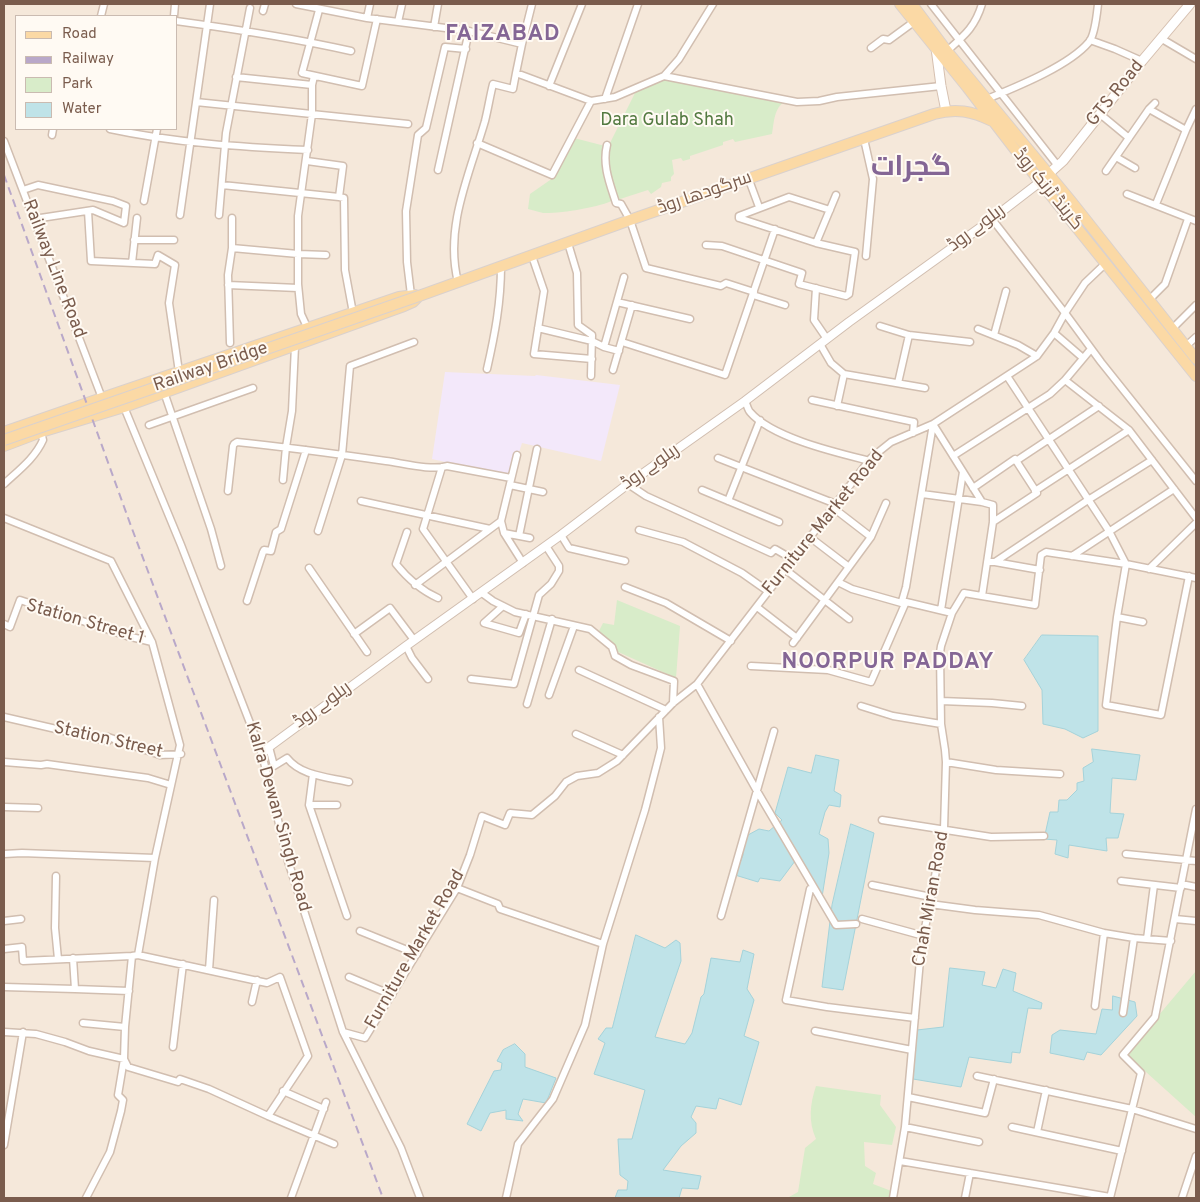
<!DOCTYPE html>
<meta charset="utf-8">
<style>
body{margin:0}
#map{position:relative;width:1200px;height:1202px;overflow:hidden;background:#fdf6ec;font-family:Overpass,sans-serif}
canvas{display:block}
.frame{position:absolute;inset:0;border:5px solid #7a5c4d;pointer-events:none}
.legend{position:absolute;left:15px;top:15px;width:162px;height:115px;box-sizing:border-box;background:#fffaf3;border:1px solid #cabbb1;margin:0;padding:6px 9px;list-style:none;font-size:15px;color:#7a5c4d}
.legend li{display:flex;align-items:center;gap:10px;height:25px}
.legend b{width:25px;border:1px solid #cabbb1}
</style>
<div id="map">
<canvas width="1200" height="1202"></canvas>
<div class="frame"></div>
<ul class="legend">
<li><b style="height:6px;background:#fbd9a5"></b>Road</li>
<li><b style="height:6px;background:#b9a8c9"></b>Railway</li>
<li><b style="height:14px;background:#d8ecc9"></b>Park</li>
<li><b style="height:14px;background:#bfe3e8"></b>Water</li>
</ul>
</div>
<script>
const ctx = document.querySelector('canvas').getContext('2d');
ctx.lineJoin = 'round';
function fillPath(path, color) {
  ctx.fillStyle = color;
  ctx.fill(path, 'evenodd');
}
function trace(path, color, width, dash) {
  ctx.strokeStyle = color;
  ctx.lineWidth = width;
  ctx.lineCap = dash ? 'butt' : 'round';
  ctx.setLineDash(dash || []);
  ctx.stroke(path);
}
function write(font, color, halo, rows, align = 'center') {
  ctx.font = font + ' Overpass,Cairo,sans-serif';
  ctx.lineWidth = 4;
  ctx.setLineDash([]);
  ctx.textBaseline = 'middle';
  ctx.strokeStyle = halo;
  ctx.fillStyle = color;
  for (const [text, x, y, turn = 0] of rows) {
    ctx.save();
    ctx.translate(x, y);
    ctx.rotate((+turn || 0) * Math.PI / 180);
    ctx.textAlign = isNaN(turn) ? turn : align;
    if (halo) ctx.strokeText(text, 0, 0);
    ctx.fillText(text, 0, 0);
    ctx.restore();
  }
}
fillPath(new Path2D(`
 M4 4H1196V1198H4ZM16 16H176V129H16Z`), '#f5e8da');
fillPath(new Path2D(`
 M445 372 535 376 536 375 620 385 601 461 522 443 511 477 432 459Z`), '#f3e8fa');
fillPath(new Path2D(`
 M665 79 785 102C774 107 774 123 772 134L735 142 733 139 723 142V145L690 156V159L683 161 681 158 672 160 674 174 671 177V181L662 183 661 187 651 194 648 190 617 200 606 165 607 149 636 91Z
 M574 138 605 146 602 162 613 200C602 207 557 214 543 213 538 212 533 210 528 209L530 194 553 178Z
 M617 600 680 626 676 678 616 651 599 631 603 623 614 625Z
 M1196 971V1117L1126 1054Z
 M816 1086 881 1095 880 1105 896 1127 892 1145 864 1142 865 1166 876 1173 873 1184 894 1192 893 1198H789V1197L798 1192 805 1148 816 1139C808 1121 810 1104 816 1086Z`), '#d8ecc9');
const water = new Path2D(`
 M1042 635 1098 636V731L1083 738 1065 729 1043 724 1042 690 1024 660Z
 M1092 749 1140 755 1136 780 1112 778 1110 813 1124 814 1118 838H1106L1107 851 1069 845 1068 858 1055 854 1057 840 1044 839 1050 812H1058L1059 800H1067L1077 790V783L1084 781 1083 768 1093 762Z
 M816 755 839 760 834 791 841 795 840 807 829 805 825 812 819 834 828 839 829 853 822 897 798 857 780 881 760 878 758 882 735 875 743 855 742 848 748 835 759 829 769 831 782 820 775 813 788 767 811 773Z
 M851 824 874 833 843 990 822 987 832 905Z
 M636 935 665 948 676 940 680 943 681 961 655 1037 685 1044 692 1033 701 997 704 994 711 958 740 962 743 950 754 954 747 989 754 1000 744 1036 759 1042 741 1105 719 1098 716 1109 696 1106 691 1117 696 1123V1133L681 1146 663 1170 701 1176 698 1189 682 1188 679 1198H615L618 1190H627L628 1181 620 1175 618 1139H632L645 1090 594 1074 605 1043 598 1039 606 1028H612Z
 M950 968 985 972 982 985 996 988 1003 969 1016 973 1013 991 1042 1003 1041 1009 1028 1008 1020 1053 1012 1052 1011 1063 969 1057 961 1087 913 1079 917 1030 943 1027Z
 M1113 996 1135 1002 1137 1016 1101 1055 1087 1052 1084 1060 1050 1053 1052 1035 1060 1030 1096 1034 1102 1009 1112 1010Z
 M515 1044 525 1054V1067L556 1078 546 1103 523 1099 518 1114 523 1121 506 1119V1110L490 1113 481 1131 467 1124 494 1071 501 1070 502 1063 497 1061 503 1050Z`);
fillPath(water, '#bfe3e8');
trace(water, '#a5d3da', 1);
const minor = new Path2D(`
 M296 4 367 18 469 31 522 44 516 73 591 101 615 97 664 76 797 102 819 101 837 97 941 86
 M931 4 1058 166
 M319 10 302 73 362 86 377 19
 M263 11 265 4
 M101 16 104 4
 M174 16 175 4
 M367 18 370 4
 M176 21C235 29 293 38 351 51
 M398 22 402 4
 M434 27 438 4
 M1162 39 1196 59
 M1090 40 1115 49 1142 61
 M522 44 532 4
 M871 48 883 39 889 40 915 21
 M947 51C965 35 975 27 982 4
 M664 76 679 59 713 4
 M236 77 312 85
 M549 86 582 4
 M605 99 638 4
 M987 99C1016 87 1069 66 1089 42 1095 35 1097 13 1098 4
 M196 102 408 124
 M1149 109 1155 103
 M1100 114 1129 138
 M110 129C175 143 242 147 308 150
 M52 135 53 129
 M864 139 873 179 866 256
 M4 141 102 398
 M477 143 552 175 591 101
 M607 145C602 165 610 184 616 203L621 204 630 220 646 268 721 286 726 283 754 292
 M1116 157 1135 168
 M438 170 469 31
 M1106 171 1149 109 1186 130 1196 109
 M749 180 759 207
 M222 185 339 197 343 166 307 161
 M23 190 38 185 113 201 126 206 124 223 93 210 34 219
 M1127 194 1196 221
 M339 197 344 198 345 270 353 313
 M144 201 157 129
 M1156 204 1186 130
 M88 211 91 261 155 264 158 255 175 265 169 303 179 372
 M180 215 210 4
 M219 215 226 133 250 8
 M739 218V216L789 197 830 210
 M134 240H174
 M568 243 577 273 578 325 592 335 591 376
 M816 243 836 195
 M706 245 722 246 802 273 799 284 846 296 849 294 855 252 816 243 739 218
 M232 248 298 254 326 255
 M532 256 544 291 534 354 592 359
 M132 263 137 218
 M1106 263 1085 283 1065 313 1101 362 1196 481
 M458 282C444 227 470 173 485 121 488 109 490 96 493 84L513 89 516 73
 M228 285 298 288
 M816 288 814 320 827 339
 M411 295 407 262 406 211 418 135 426 128 445 47 466 49
 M753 295 785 305
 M1149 300 1165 284 1188 219
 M617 302 690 319
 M880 326 909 335 970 342
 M538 328 592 341 604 347 619 351
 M308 329 301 314 298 284V216L312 114V85L314 76
 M978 329 1018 345 1037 356
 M1172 329 1196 305
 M1054 333 1083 358
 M994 335 1006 291
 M622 342 725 375 775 229
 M230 343 228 275 232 248V218
 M820 344 831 363 844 374 925 388
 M1186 346 1196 337
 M604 347 624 277
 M487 369C495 334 501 302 501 266
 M613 370 632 305
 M1007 376 1109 531 1126 564 1117 617 1106 705 1161 715 1189 576
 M1065 380 1091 349
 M898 383 909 335
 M164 392 211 529 221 566
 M812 400 914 422 913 433
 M745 401C747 405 748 410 750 412 772 438 838 453 870 461
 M837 406 844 374
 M124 407 181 545 262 754 288 861 343 1032 401 1148 420 1198
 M933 424 982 502
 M149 425 253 388
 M517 455 501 521 504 533 523 563
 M953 456 1050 394 1065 380 1129 430 1196 518
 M718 458 836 504V510L871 537
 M1016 461 1099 406
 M442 467 423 529 473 599
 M283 480 286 447 292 411 295 346
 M4 484C19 470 35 458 43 440L41 432
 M628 484 646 496 771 553 775 549 794 560
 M510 485 543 492
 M973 488 1015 459 1037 493 993 522
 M702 490 779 522
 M228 491 233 446 234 444 237 442C287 447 337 454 386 461 402 463 432 471 447 466L511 478
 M1035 491 1129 430
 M922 494 982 502 993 505V522L982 596
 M361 501 490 529
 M728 501 760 420
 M4 518 111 561 152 642 180 745 155 858 138 955 132 956 125 1027 124 1059 128 1067 178 1082 180 1079 209 1089 268 1116 308 1056 280 977 267 983 138 955
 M639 530 683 542 742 573 769 592
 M318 531 342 455 350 366 414 342
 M407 532 396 564C408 579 420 590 438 598
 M504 533 530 538
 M561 535 569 548 625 561
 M519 536 537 449
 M811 538 849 567
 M1072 556 1174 489
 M987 562H995L1088 500 1152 460
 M995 562 1040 570
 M309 568 367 652
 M1149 569 1196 523
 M786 570 849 619
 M838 582 852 589 905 604
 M415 585 501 521
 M625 587 666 603 731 641
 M482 593 493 601 515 612 590 629 612 647 615 656 631 665 674 681 673 703
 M247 601 263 552 264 550 271 551 276 532 281 529 306 450
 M503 606 484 623 519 633 526 614
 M757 607 797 638
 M941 610 963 472
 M952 613 964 593 1035 605 1041 555 1046 552 1126 564 1196 578
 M1117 617 1143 622
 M4 624 10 627 20 600 127 636 152 642
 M354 634 390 608 414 640
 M793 643 871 537 886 503
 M406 646 412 658 428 679
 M751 666 828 670 871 682 905 604 902 601 906 587 933 424
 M579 670 666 710
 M471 679 514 684 539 595 551 584 559 571V566L546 546
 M697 684 757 791 836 925 856 924
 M549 695 574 626
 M941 701 992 703 1022 706
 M527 704 552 619
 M861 706 893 716 941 724
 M4 717 108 741V737L160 755 181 754
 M576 734 623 755
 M269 747 274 766 287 758C301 776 328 777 349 782
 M4 762 41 765 47 764 148 778 171 785
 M946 762 996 770 1060 774
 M313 774 309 805 347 916
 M309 805H337
 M4 807 38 808
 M882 820 991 837 1044 836
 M4 854 22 853 155 858
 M1126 854 1196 861
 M56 876 55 928 58 959
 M1121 881 1181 888
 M1181 884 1196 887
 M872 885 931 897
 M457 888 498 904 500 909 603 944
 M810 889 786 1000 827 1007 915 1018
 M930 904 975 910 1039 915 1104 933 1134 938 1171 941
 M721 916 774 731
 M862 919 924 936
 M1175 919 1196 921
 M4 921 21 919
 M360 931 417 954
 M1147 939 1154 885
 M4 949 22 947 23 961 132 956
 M73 958 75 989 129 991
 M209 970 214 900
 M349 977 392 995
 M4 987 75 989
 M252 1002 257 980
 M1095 1006 1104 933
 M1123 1013 1134 938
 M83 1023 125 1027
 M815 1031 912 1050
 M4 1032 36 1034 65 1042 89 1051 124 1059 118 1095 123 1100 121 1111 110 1152 86 1198
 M343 1032 365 1038 457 888 470 855 482 816 505 825 510 813 532 815 555 796 566 782 577 776 598 773 617 761 673 703 697 684 871 458 891 442 933 424 1031 360 1037 356 1054 333 1065 313 992 219
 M173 1047 183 964
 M977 1076 1132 1109 1196 1129
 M283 1091 324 1109
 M908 1097 985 1113 994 1079
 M268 1116 334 1144
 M905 1127 979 1142
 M1012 1127 1122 1151
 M1037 1132 1046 1090
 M4 1145 23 1032
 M900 1161 1110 1197
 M291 1198 326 1102
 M506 1198 518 1144 553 1099 585 1025 603 944 645 810 658 760 661 748 659 717
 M893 1198 905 1127 921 949 944 829 946 762 945 750 941 724 940 653 941 646 952 613 902 601
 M965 1198 970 1173
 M1110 1198 1141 1073 1123 1055 1155 1017 1196 809
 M1182 1198 1196 1156`);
const tertiary = new Path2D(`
 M262 754 269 747 406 646 561 535 628 484 745 401 849 322 992 219 1040 182`);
const secondary = new Path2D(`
 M936 48 941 86 946 111
 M1044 178 1063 161 1142 61 1190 4`);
const primary = new Path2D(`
 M900 4 967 87 1040 182 1196 376
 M912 4 947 51 1071 201 1196 359
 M4 432 102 398 399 297 415 295
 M4 446 41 432 124 407 404 306 413 302 419 296 630 220 934 114C956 108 972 111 992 121`);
trace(minor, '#d1beb0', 9);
trace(tertiary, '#d1beb0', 10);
trace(secondary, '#d6c0b0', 11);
trace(primary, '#dad1cd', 12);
trace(minor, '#fff', 6);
trace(tertiary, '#fff', 8);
trace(secondary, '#fff', 9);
trace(primary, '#fbd9a5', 10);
trace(new Path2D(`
 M4 175 131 526 383 1198`), '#b9a8c9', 2, [8, 5]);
const primaryBridge = new Path2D(`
 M4 440 419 296`);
trace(primaryBridge, '#dad1cd', 12, []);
trace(primaryBridge, '#fbd9a5', 10);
write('18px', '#7a5c4d', '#fffaf3', [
 ["GTS Road",1116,94,-51],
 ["گرینڈ ٹرنک روڈ",1047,190,51],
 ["سرگودھا روڈ",705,194,-19],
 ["ریلوے روڈ",977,229,-37],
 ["Railway Line Road",53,269,69],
 ["Railway Bridge",211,368,-19],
 ["ریلوے روڈ",651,468,-35],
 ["Furniture Market Road",824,523,-51],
 ["Station Street 1",85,623,16],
 ["ریلوے روڈ",323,706,-36],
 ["Station Street",108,741,13],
 ["Kalra Dewan Singh Road",277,817,74],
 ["Chah Miran Road",932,899,-80],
 ["Furniture Market Road",416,950,-60]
]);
write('18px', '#537a41', '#fffaf3', [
 ["Dara Gulab Shah",667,121]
]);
ctx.letterSpacing = '1px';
write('bold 22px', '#846695', '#fffaf3', [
 ["FAIZABAD",503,36],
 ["NOORPUR PADDAY",888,664]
]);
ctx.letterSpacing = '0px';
write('bold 28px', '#846695', '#fffaf3', [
 ["گجرات",911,169]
]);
</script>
